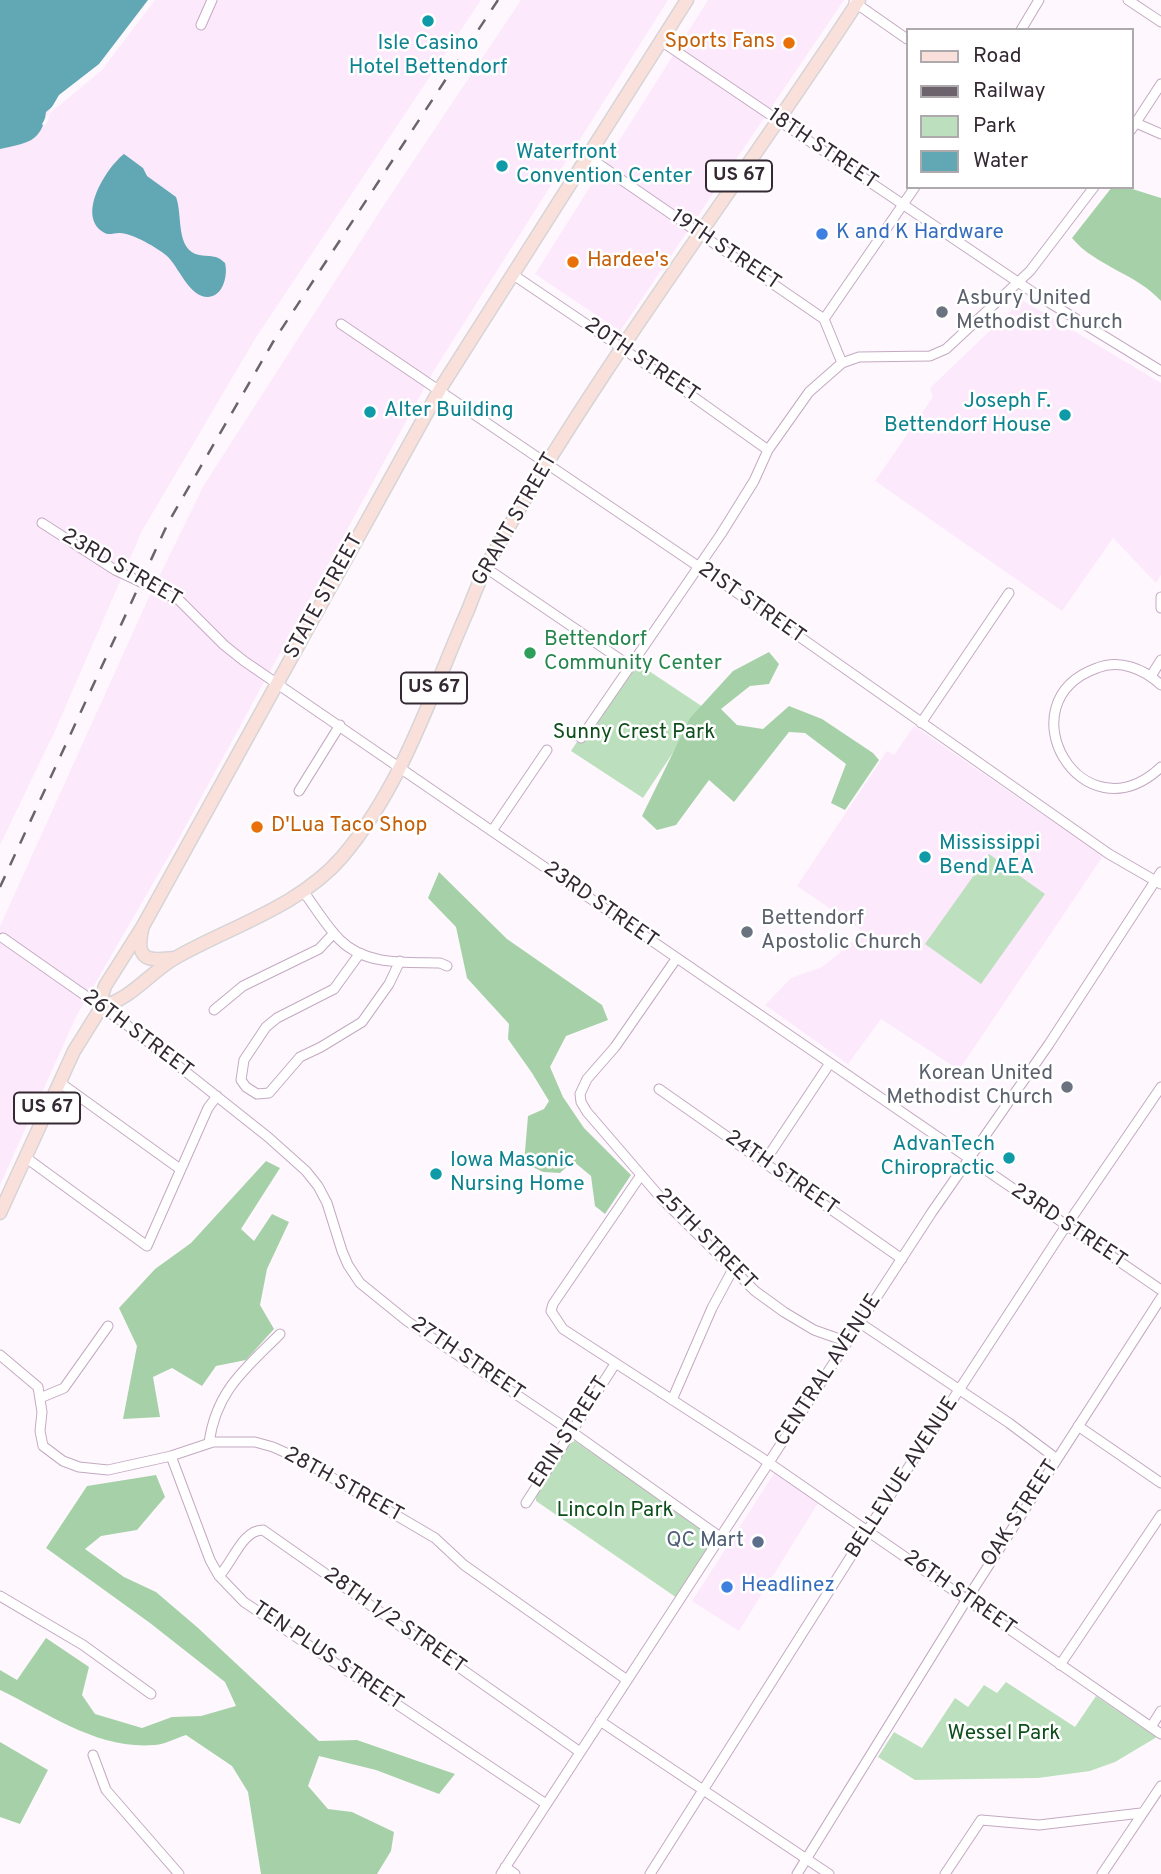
<!DOCTYPE html>
<style>
body{margin:0}
#map{position:relative;width:1161px;height:1874px;overflow:hidden;background:#fef8fe;font-family:Overpass,sans-serif}
canvas{display:block}
.legend{position:absolute;left:906px;top:28px;width:228px;height:161px;box-sizing:border-box;background:#fff;border:2px solid #aea9ad;margin:0;padding:9px 12px;list-style:none;font-size:21px;color:#342933}
.legend li{display:flex;align-items:center;gap:14px;height:35px}
.legend b{width:35px;border:2px solid #aea9ad}
</style>
<div id="map">
<canvas width="1161" height="1874"></canvas>
<ul class="legend">
<li><b style="height:9px;background:#fae0da"></b>Road</li>
<li><b style="height:9px;background:#6d636c"></b>Railway</li>
<li><b style="height:19px;background:#bce0bd"></b>Park</li>
<li><b style="height:19px;background:#61a8b4"></b>Water</li>
</ul>
</div>
<script>
const ctx = document.querySelector('canvas').getContext('2d');
ctx.lineJoin = 'round';
function fillPath(path, color) {
  ctx.fillStyle = color;
  ctx.fill(path, 'evenodd');
}
function trace(path, color, width, dash) {
  ctx.strokeStyle = color;
  ctx.lineWidth = width;
  ctx.lineCap = dash ? 'butt' : 'round';
  ctx.setLineDash(dash || []);
  ctx.stroke(path);
}
function write(font, color, halo, rows, align = 'center') {
  ctx.font = font + ' Overpass,sans-serif';
  ctx.lineWidth = 5;
  ctx.setLineDash([]);
  ctx.textBaseline = 'middle';
  ctx.strokeStyle = halo;
  ctx.fillStyle = color;
  for (const [text, x, y, turn = 0] of rows) {
    ctx.save();
    ctx.translate(x, y);
    ctx.rotate((+turn || 0) * Math.PI / 180);
    ctx.textAlign = isNaN(turn) ? turn : align;
    if (halo) ctx.strokeText(text, 0, 0);
    ctx.fillText(text, 0, 0);
    ctx.restore();
  }
}
fillPath(new Path2D(`
 M152 0H481L255 339 142 531 54 733 0 845V149L99 68Z
 M521 0H668L433 372 178 840 77 1015 0 1185V926L149 597 204 485 382 208Z
 M708 0H844L620 331 535 274Z
 M1022 300 1161 383V575L1156 583 1113 538 1062 611 875 481 933 397 930 388Z
 M914 726 1103 856 959 1070 881 1019 848 1064 765 1005 791 978 822 967 853 942 860 929 797 886 887 751 894 755Z
 M775 1472 818 1503 739 1631 692 1601Z`), '#fde9fc');
fillPath(new Path2D(`
 M637 663 703 707 643 798 571 751 624 670Z
 M989 854 1045 894 981 984 925 944Z
 M575 1441 711 1535 713 1542 677 1598 536 1501V1494L568 1443Z
 M1006 1682 1075 1727 1096 1696 1157 1737 1115 1762 1090 1771 1038 1778 915 1780 878 1757 894 1732 922 1748 955 1698 968 1707 984 1685 997 1693Z`), '#bce0bd');
fillPath(new Path2D(`
 M1112 187H1126L1161 198V301C1137 274 1095 266 1072 238Z
 M769 652 779 664 769 684 750 686 721 709 737 725 763 729 789 706 822 719 873 753 879 760 845 810 831 803 846 764 805 733 789 732 734 802 709 780 676 825 657 830 642 816 690 718 733 671Z
 M439 872 507 939 602 1005 608 1020 566 1036 550 1067 563 1097 584 1128 631 1175 605 1214 595 1206 591 1176 573 1161 560 1173 543 1172 524 1163 528 1116 544 1109 549 1101 532 1073 508 1039 509 1024 467 978 456 927 428 898Z
 M266 1161 280 1168 241 1229 254 1241 272 1214 289 1222 267 1269 260 1305 274 1329 246 1360 216 1366 202 1386 172 1368 153 1377 160 1417 123 1419 137 1346 119 1308 155 1269 191 1243Z
 M156 1475 165 1497 137 1530 101 1536 85 1549 124 1577 156 1592 197 1627 319 1741 357 1740 455 1774 439 1794 376 1770 319 1756 308 1786 328 1809 352 1812 394 1832 391 1851 377 1874H261L248 1792 232 1766 186 1735C176 1738 166 1744 155 1745 98 1750 50 1714 0 1690V1670L17 1680 46 1638 89 1667 82 1695 95 1714 142 1728 172 1717 201 1716 236 1706 225 1682 150 1623 46 1548 87 1486Z
 M0 1742 48 1770 20 1824 0 1817Z`), '#a6d1a8');
fillPath(new Path2D(`
 M0 0H152L99 68 46 112C42 143 26 143 0 149Z
 M124 154 143 168 147 176 176 197C183 215 175 250 199 255 210 257 216 254 225 263 228 274 224 296 208 297 189 297 179 267 167 256 158 248 130 232 119 233 113 233 109 236 103 232 76 215 107 167 124 154Z`), '#61a8b4');
fillPath(new Path2D(`
 M148 0H155L102 70 49 114 48 121 44 126 42 124 59 95 99 64Z`), '#fef8fe');
const minor = new Path2D(`
 M1128 0 1161 22
 M854 2 907 39
 M201 25 212 0
 M1021 30 1039 0
 M661 41 1037 295 1161 371
 M1136 123 1161 134
 M1131 130 1161 84
 M587 156 824 319 842 363
 M512 274 678 386 768 450
 M824 319 915 187
 M341 324 733 590 1109 854 1161 884
 M42 523 115 570 179 600 224 645 244 661 1161 1290
 M486 568 630 666
 M1161 597V608
 M1151 676 1161 660
 M1161 685C1144 669 1120 659 1097 668 1002 702 1082 841 1161 767
 M921 723 1009 593
 M581 738 721 534 754 481 768 450 809 392 842 363 859 357 930 356 946 349 1030 271 1094 187
 M299 791 340 725
 M492 831 547 750
 M303 891C315 907 326 926 340 940 366 966 406 962 440 963L447 966
 M3 938 123 1022 268 1137 306 1171 318 1186 327 1203 342 1251 348 1265 360 1283 407 1321 572 1432 720 1537
 M360 953 334 989 277 1018 266 1027 244 1060 241 1080 246 1087 257 1094 269 1093 300 1057 321 1047 362 1022 389 984 400 961
 M676 959 615 1047 587 1079 580 1094 581 1102 587 1112 661 1198 755 1291 784 1312 814 1330 848 1342
 M214 1010 243 986 319 949 334 933
 M59 1082 180 1169
 M659 1089 902 1259
 M25 1157 147 1246 208 1108 217 1096
 M765 1161 830 1063
 M641 1175 553 1304 551 1311 563 1329 759 1456 1161 1734
 M860 1323 1009 1423 1057 1459
 M0 1355 38 1387 42 1412 40 1431 43 1446 63 1461 79 1467 108 1470 171 1456 213 1442H255L273 1447 302 1460 435 1538 464 1565 627 1680
 M40 1398 64 1388 108 1326
 M672 1400 712 1308 733 1269
 M1078 1426 1161 1483
 M209 1443C216 1391 245 1369 280 1334
 M171 1456 210 1560 219 1576 244 1602 546 1804
 M526 1503 615 1364
 M219 1576C233 1562 242 1530 263 1530L580 1752
 M0 1596 83 1645 151 1694
 M1060 1665 1161 1515
 M600 1721 829 1874
 M1151 1727 1161 1711
 M93 1755 106 1790 179 1874
 M505 1867 515 1874
 M501 1874 932 1212 1049 1044 1161 872
 M650 1874 867 1531 1060 1235 1161 1087
 M797 1874 967 1599 1161 1298
 M945 1874 981 1820 1039 1825 1141 1813
 M1102 1874 1161 1786`);
const major = new Path2D(`
 M142 930C135 961 149 961 174 958
 M102 1006C131 1000 151 971 177 957 232 926 300 906 342 857 403 785 431 694 468 610 475 592 482 573 492 556 601 363 738 186 859 0
 M0 1213 74 1051 102 1006V996L105 986 143 926 440 389 687 0`);
trace(minor, '#c3a9c2', 11);
trace(major, '#d6d4d6', 15);
trace(minor, '#fff', 9);
trace(major, '#fae0da', 12);
trace(new Path2D(`
 M0 887 168 523 273 342 498 0`), '#6d636c', 2.5, [12, 12]);
for (const [x, y, r, color] of [
 [428,21,7,"#0f9aa8"],
 [789,43,7,"#e8710a"],
 [502,166,7,"#0f9aa8"],
 [822,234,7,"#3f7fe0"],
 [573,262,7,"#e8710a"],
 [942,312,7,"#6b7280"],
 [370,412,7,"#0f9aa8"],
 [1065,415,7,"#0f9aa8"],
 [530,653,7,"#2e9e5b"],
 [257,827,7,"#e8710a"],
 [925,857,7,"#0f9aa8"],
 [747,932,7,"#6b7280"],
 [1067,1087,7,"#6b7280"],
 [1009,1158,7,"#0f9aa8"],
 [436,1174,7,"#0f9aa8"],
 [758,1542,7,"#5c6f8a"],
 [727,1587,7,"#3f7fe0"]
]) {
  const dot = new Path2D();
  dot.arc(x, y, r, 0, 2 * Math.PI);
  ctx.fillStyle = color;
  ctx.fill(dot);
  trace(dot, '#fff', 2.5);
}
for (const [x, y, w] of [
 [739,176,66],
 [434,688,66],
 [47,1108,66]
]) {
  const box = new Path2D();
  box.roundRect(x - w / 2, y - 15.5, w, 31, 5);
  ctx.fillStyle = '#fff';
  ctx.fill(box);
  trace(box, '#342933', 2);
}
write('bold 19px', '#342933', null, [
 ["US 67",739,176],
 ["US 67",434,688],
 ["US 67",47,1108]
]);
write('21px', '#c56008', '#fff', [
 ["Sports Fans",775,43,"right"],
 ["Hardee's",587,262],
 ["D'Lua Taco Shop",271,827]
], 'left');
write('21px', '#0d838f', '#fff', [
 ["Isle Casino",428,45,"center"],
 ["Hotel Bettendorf",428,69,"center"],
 ["Waterfront",516,154],
 ["Convention Center",516,178],
 ["Joseph F.",1051,403,"right"],
 ["Bettendorf House",1051,427,"right"],
 ["Alter Building",384,412],
 ["Mississippi",939,845],
 ["Bend AEA",939,869],
 ["AdvanTech",995,1146,"right"],
 ["Chiropractic",995,1170,"right"],
 ["Iowa Masonic",450,1162],
 ["Nursing Home",450,1186]
], 'left');
write('21px', '#342933', '#fff', [
 ["18TH STREET",822,150,34],
 ["19TH STREET",725,251,34],
 ["20TH STREET",641,361,34],
 ["GRANT STREET",516,520,-60],
 ["23RD STREET",121,569,30],
 ["STATE STREET",325,597,-61],
 ["21ST STREET",751,604,35],
 ["23RD STREET",600,906,35],
 ["26TH STREET",137,1035,37],
 ["24TH STREET",781,1174,35],
 ["23RD STREET",1068,1227,34],
 ["25TH STREET",705,1240,45],
 ["27TH STREET",467,1360,34],
 ["CENTRAL AVENUE",829,1371,-57],
 ["ERIN STREET",570,1433,-57],
 ["BELLEVUE AVENUE",903,1478,-57],
 ["28TH STREET",343,1486,29],
 ["OAK STREET",1021,1514,-57],
 ["26TH STREET",959,1594,35],
 ["28TH 1/2 STREET",394,1622,35],
 ["TEN PLUS STREET",327,1657,34]
]);
write('21px', '#366cbe', '#fff', [
 ["K and K Hardware",836,234],
 ["Headlinez",741,1587]
], 'left');
write('21px', '#5b616d', '#fff', [
 ["Asbury United",956,300],
 ["Methodist Church",956,324],
 ["Bettendorf",761,920],
 ["Apostolic Church",761,944],
 ["Korean United",1053,1075,"right"],
 ["Methodist Church",1053,1099,"right"]
], 'left');
write('21px', '#27864d', '#fff', [
 ["Bettendorf",544,641],
 ["Community Center",544,665]
], 'left');
write('21px', '#0d4e1b', '#fff', [
 ["Sunny Crest Park",634,734],
 ["Lincoln Park",615,1512],
 ["Wessel Park",1004,1735]
]);
write('21px', '#4e5e75', '#fff', [
 ["QC Mart",744,1542]
], 'right');
</script>
